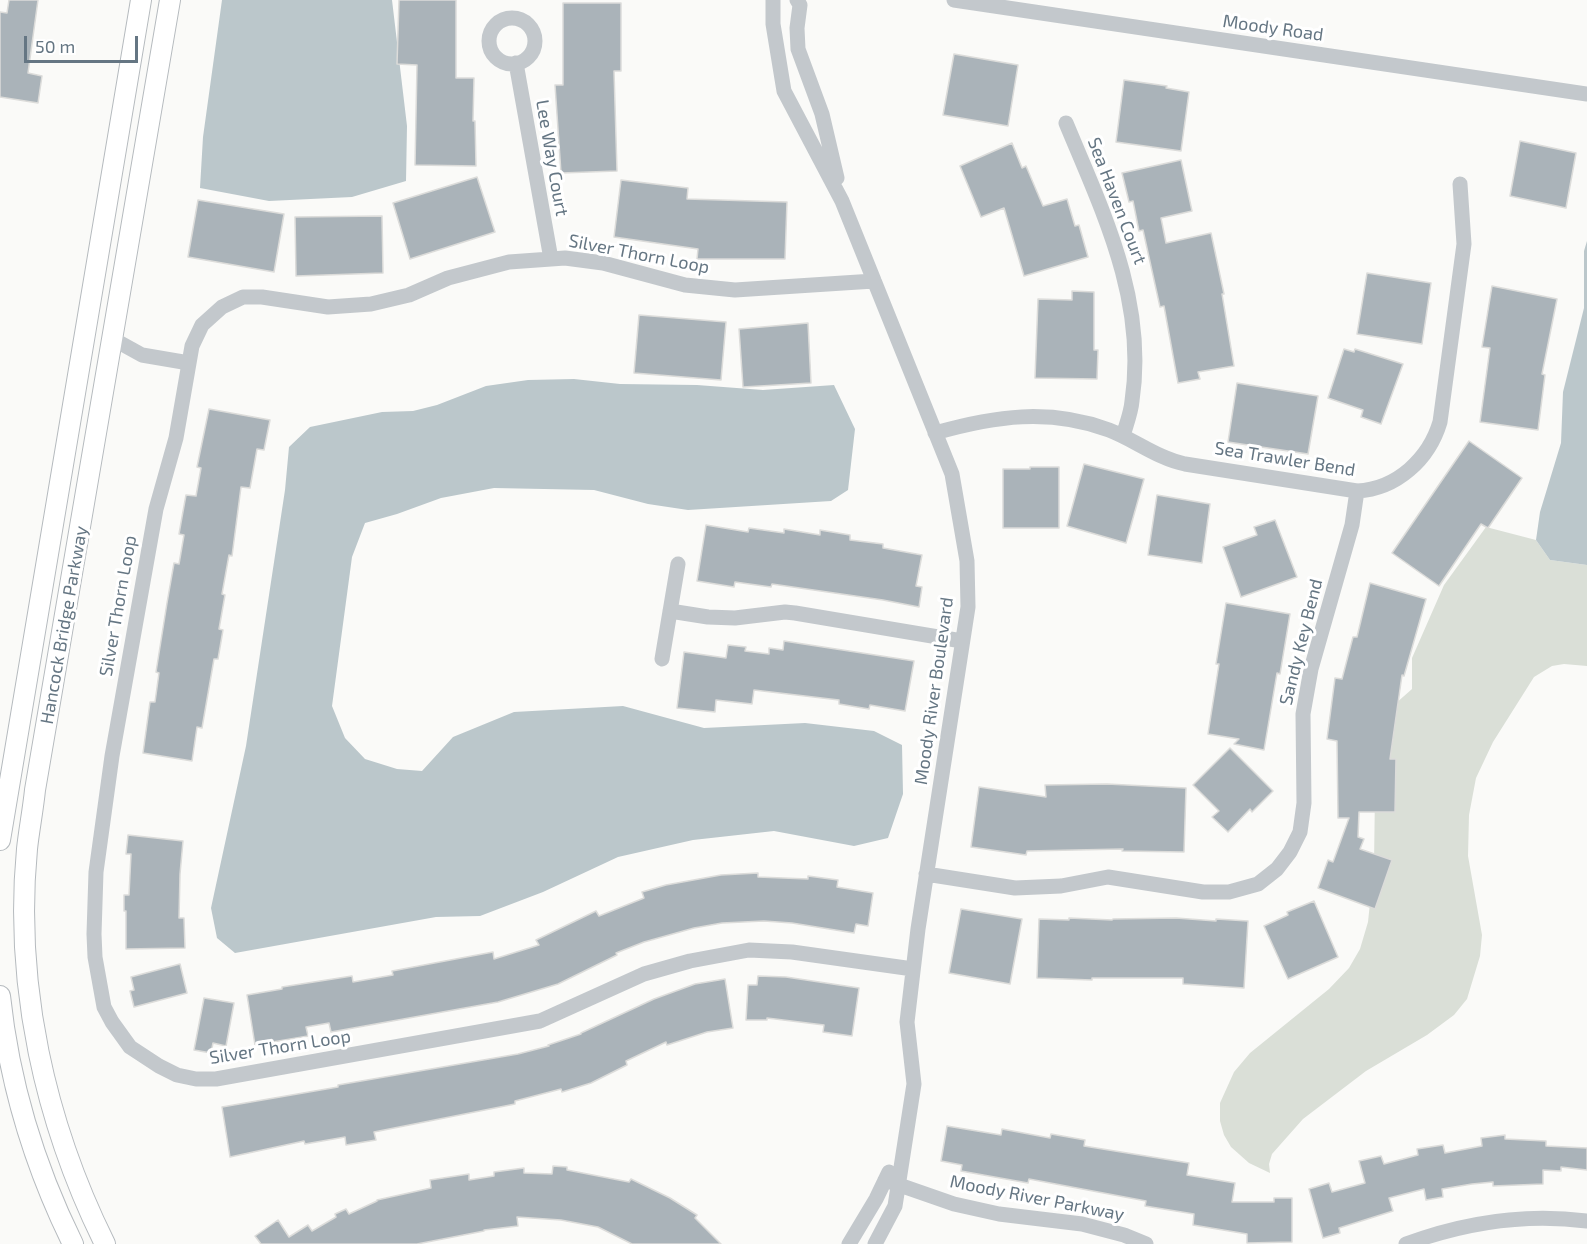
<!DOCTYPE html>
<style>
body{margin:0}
#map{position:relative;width:1587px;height:1244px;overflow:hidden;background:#fafaf8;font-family:"Exo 2",sans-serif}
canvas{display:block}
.scale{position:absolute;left:24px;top:36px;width:114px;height:27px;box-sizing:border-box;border:3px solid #657683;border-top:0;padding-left:8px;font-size:18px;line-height:21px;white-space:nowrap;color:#657683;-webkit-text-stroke:4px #fff;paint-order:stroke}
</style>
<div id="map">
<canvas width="1587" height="1244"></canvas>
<div class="scale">50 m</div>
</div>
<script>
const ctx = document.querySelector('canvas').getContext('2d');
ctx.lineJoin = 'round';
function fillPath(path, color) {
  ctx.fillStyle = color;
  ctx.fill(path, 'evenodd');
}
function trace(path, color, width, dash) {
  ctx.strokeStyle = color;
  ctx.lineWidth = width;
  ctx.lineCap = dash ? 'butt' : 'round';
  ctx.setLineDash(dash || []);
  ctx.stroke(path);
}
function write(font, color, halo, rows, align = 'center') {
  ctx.font = font + ' "Exo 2",sans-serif';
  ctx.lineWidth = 6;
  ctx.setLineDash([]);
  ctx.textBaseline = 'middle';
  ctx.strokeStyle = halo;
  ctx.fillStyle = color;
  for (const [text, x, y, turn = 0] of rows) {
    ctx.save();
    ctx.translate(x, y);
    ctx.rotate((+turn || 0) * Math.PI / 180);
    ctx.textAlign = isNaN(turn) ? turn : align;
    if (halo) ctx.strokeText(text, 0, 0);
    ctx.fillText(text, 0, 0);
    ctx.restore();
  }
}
fillPath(new Path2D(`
 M1486 527 1536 540 1550 560 1587 565V666L1564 664 1552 666 1534 677 1493 742 1476 778 1469 815 1468 856 1482 935 1480 956 1467 999 1454 1015 1427 1035 1366 1071 1303 1119 1272 1154 1269 1164 1270 1173 1249 1163 1231 1147 1224 1135 1220 1121V1103L1234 1072 1250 1053 1329 989 1349 968 1360 949 1368 922 1374 864 1375 792 1395 704 1412 689V658L1444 585Z`), '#dadfd7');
fillPath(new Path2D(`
 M222 0H392L407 126 406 181 352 197 269 201 200 188 203 137Z
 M1587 241V565L1550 560 1536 540 1540 512 1561 443 1563 392 1584 308V251Z
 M574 379 620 384 697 385 763 390 834 385 855 429 848 490 831 501 688 510 648 504 594 490 494 488 441 498 397 514 365 523 352 557 332 706 345 738 365 759 397 769 422 771 453 737 514 712 623 706 704 728 805 723 874 731 902 745 903 794 888 838 854 846 774 831 693 840 618 857 543 892 480 916 436 917 235 953 217 938 211 908 246 746 285 490 289 447 310 427 382 412 413 411 437 405 486 386 528 380Z`), '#bbc7cb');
const building = new Path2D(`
 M9 0H38L28 73 42 76 38 103 0 97V12L7 13Z
 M399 0H456V78H474L473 121H475L476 166 415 165 417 65 397 64Z
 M563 3H621V71H614L617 171 561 173 555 85H563Z
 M954 54 1018 65 1008 126 943 115Z
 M1124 80 1167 86 1166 88 1189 92 1181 151 1116 142Z
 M1520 141 1576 153 1566 208 1510 196Z
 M1012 143 1022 168 1026 166 1043 206 1067 199 1075 226 1079 225 1088 257 1024 276 1004 208 981 217 960 166Z
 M1181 160 1192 211 1161 218 1166 243 1211 233 1224 294H1222L1234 366 1198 372 1200 379 1178 383 1164 306 1160 307 1143 230 1139 231 1133 201 1129 202 1122 173Z
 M477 177 495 232 410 259 393 203Z
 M621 180 688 188 687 199 787 202 785 259H697L698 249 614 237Z
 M198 200 284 214 274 272 188 257Z
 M382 216 383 273 296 276 295 217Z
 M1367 273 1431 283 1422 344 1357 334Z
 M1492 286 1557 299 1542 374 1545 375 1538 430 1480 422 1490 348 1482 347Z
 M1072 291 1094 292V350H1098L1097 379 1035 378 1038 299 1072 300Z
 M639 315 726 322 721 380 634 373Z
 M808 323 811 383 743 387 739 329Z
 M1344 349 1354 352 1355 349 1403 364 1381 424 1361 417 1363 410 1328 398Z
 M1237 383 1318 396 1308 454 1228 442Z
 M209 409 270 420 264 450 257 449 250 488 241 487 232 556 229 555 222 594 225 595 219 629 223 630 218 659H214L202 728 197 727 192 761 143 753 150 702H155L159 673 156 672 167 603 174 563 179 564 184 535 179 534 182 517 186 495 196 496 201 468 197 467Z
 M1469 441 1522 478 1488 528 1481 524 1439 586 1392 553Z
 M1084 464 1144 479 1126 543 1067 526Z
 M1030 467H1059V528H1003V469H1030Z
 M1157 495 1210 504 1202 563 1148 555Z
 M1275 520 1297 577 1241 597 1223 547 1257 535 1254 527Z
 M706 525 748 532 749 528 784 533V529L820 535V530L850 535V540L883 544V548L922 555 916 586 922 587 919 607 883 600 772 584 771 587 735 582 734 587 697 581Z
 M1370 583 1426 599 1404 676 1402 675 1390 759H1396L1395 812H1359L1358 837 1364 839 1360 849 1392 860 1375 909 1318 888 1328 860 1333 862 1349 818H1338L1337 741 1327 739 1335 678 1342 679 1353 637H1357Z
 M1226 603 1290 614 1280 674 1277 673 1264 750 1234 744 1239 739 1208 734 1219 664H1216Z
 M784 641 914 661 905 711 870 705 869 709 839 704V700L754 690 752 704 716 700 715 712 677 708 684 652 726 658 728 645 746 647 745 651 769 654V648L783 650Z
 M1230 748 1273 791 1252 812 1250 809 1228 832 1212 817 1219 811 1193 785Z
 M1107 784 1186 788 1184 852 1122 851 1123 849 1027 851 1026 855 971 847 979 787 1046 797 1045 785Z
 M128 835 183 841 180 874 179 918H184L185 948 126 949V911H124V895H129L131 854H126Z
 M758 873V877L808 879V876L838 880 837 887 873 893 868 926 856 924 854 933 792 923 764 921 722 923 694 928 644 942 616 953 617 955 558 984 498 1002 331 1032 329 1023 306 1027 308 1036 255 1045 247 995 282 989V987L352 976 353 982 393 975 392 971 493 952 494 959 539 945 536 940 596 911 599 916 644 898 642 892 666 885 721 875Z
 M1314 901 1338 957 1288 979 1264 926 1288 915 1287 912Z
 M961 909 1022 919 1010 984 949 973Z
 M1069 918 1112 920 1113 919 1176 918 1216 921V919L1248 921 1244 988 1183 984V978H1092V980L1037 978 1039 919 1069 920Z
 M180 964 187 993 134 1007 130 991 134 990 131 977Z
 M758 976 786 977 859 988 852 1036 823 1032 824 1025 767 1018V1020H746L748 985H757Z
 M725 979 733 1028 707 1032 667 1045 666 1042 626 1061 627 1065 591 1083 562 1092 561 1089 515 1101V1104L374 1132 376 1140 346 1145 345 1137 305 1144 304 1141 230 1157 222 1107 338 1087V1085L518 1054 549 1046 548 1045 581 1034V1033L654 999 695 984Z
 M204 998 234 1003 226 1046 213 1043 211 1053 194 1050Z
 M947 1126 1001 1135 1002 1129 1050 1138 1051 1134 1085 1140 1084 1146 1189 1163 1187 1175 1235 1183 1232 1202H1274V1198H1292V1242L1247 1243V1234L1193 1225 1194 1214 1145 1206 1146 1201 1029 1179 1028 1183 961 1171 962 1165 941 1161Z
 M1505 1135V1139L1546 1141V1146L1587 1148V1170L1561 1167V1171L1543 1170V1184L1493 1186V1182L1472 1184 1442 1189 1443 1197 1426 1200 1424 1189 1389 1198 1393 1211 1339 1228 1340 1233 1323 1238 1309 1189 1329 1183 1332 1192 1365 1183 1359 1161 1381 1156 1384 1164 1418 1155 1417 1149 1443 1145 1445 1153 1482 1146 1481 1138Z
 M553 1166 567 1167V1170L629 1182 631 1179 670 1198 697 1215 695 1218 721 1244H632L598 1227 561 1220 517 1217 518 1226 484 1230V1231L417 1244H261L255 1236 278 1220 289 1237 308 1225 312 1231 336 1217 335 1214 346 1209 349 1214 377 1201V1200L431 1188 430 1180 469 1174V1180L494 1176V1172L524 1168V1173L552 1174Z`);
fillPath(building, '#aab3b9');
trace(building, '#dcdcda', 1.5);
const major = new Path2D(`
 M0 840 141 0
 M0 996C9 1081 35 1167 73 1244
 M105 1244C45 1123 14 985 27 849 29 830 33 810 35 790L170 0`);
trace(major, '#b5babe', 22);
trace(new Path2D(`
 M773 0V24L784 91 842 201 952 474 967 561 968 607 918 929 907 1022 914 1084 895 1206 875 1244
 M797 0 800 5 797 28 798 49 822 114 837 178
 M954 0 1587 94
 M489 41a23 23 0 1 1 46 0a23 23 0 1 1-46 0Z
 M516 63 551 259
 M1066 123C1103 212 1147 301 1132 401 1131 413 1126 425 1123 436
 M874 281 735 290 685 285 603 263 565 258 509 262 448 278 409 295 371 304 328 307 262 297H243L222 307 202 325 192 346 176 438 156 509 112 756 96 872 94 934 95 957 104 1007 112 1022 130 1047 159 1066 177 1075 196 1079H216L540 1021 644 974 690 961 749 950 792 952 913 969
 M113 339 142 355 189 363
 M935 433C995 416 1049 408 1109 430 1135 440 1157 458 1185 464L1357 491C1397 489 1429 459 1440 422L1464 244 1460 184
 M670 611 708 617 735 618 785 612 795 613 962 641
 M662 659 678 564
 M926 874 1015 888 1061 886 1108 877 1203 892H1229L1258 884 1277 869 1290 852 1300 832 1304 803 1303 714 1311 669 1352 525 1357 491
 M885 1180 954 1204 999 1214 1082 1224 1124 1235 1146 1244
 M849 1244 876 1199 889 1172
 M1406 1244C1463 1223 1526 1213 1587 1221`), '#c3c8cc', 15);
trace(major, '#fff', 20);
write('18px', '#657683', '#fff', [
 ["Moody Road",1273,28,8],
 ["Lee Way Court",552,158,80],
 ["Sea Haven Court",1117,201,69],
 ["Silver Thorn Loop",639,254,11],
 ["Sea Trawler Bend",1285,459,9],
 ["Silver Thorn Loop",118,606,-80],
 ["Hancock Bridge Parkway",64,625,-80],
 ["Sandy Key Bend",1301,642,-76],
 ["Moody River Boulevard",934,691,-82],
 ["Silver Thorn Loop",280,1047,-9],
 ["Moody River Parkway",1037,1198,11]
]);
</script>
